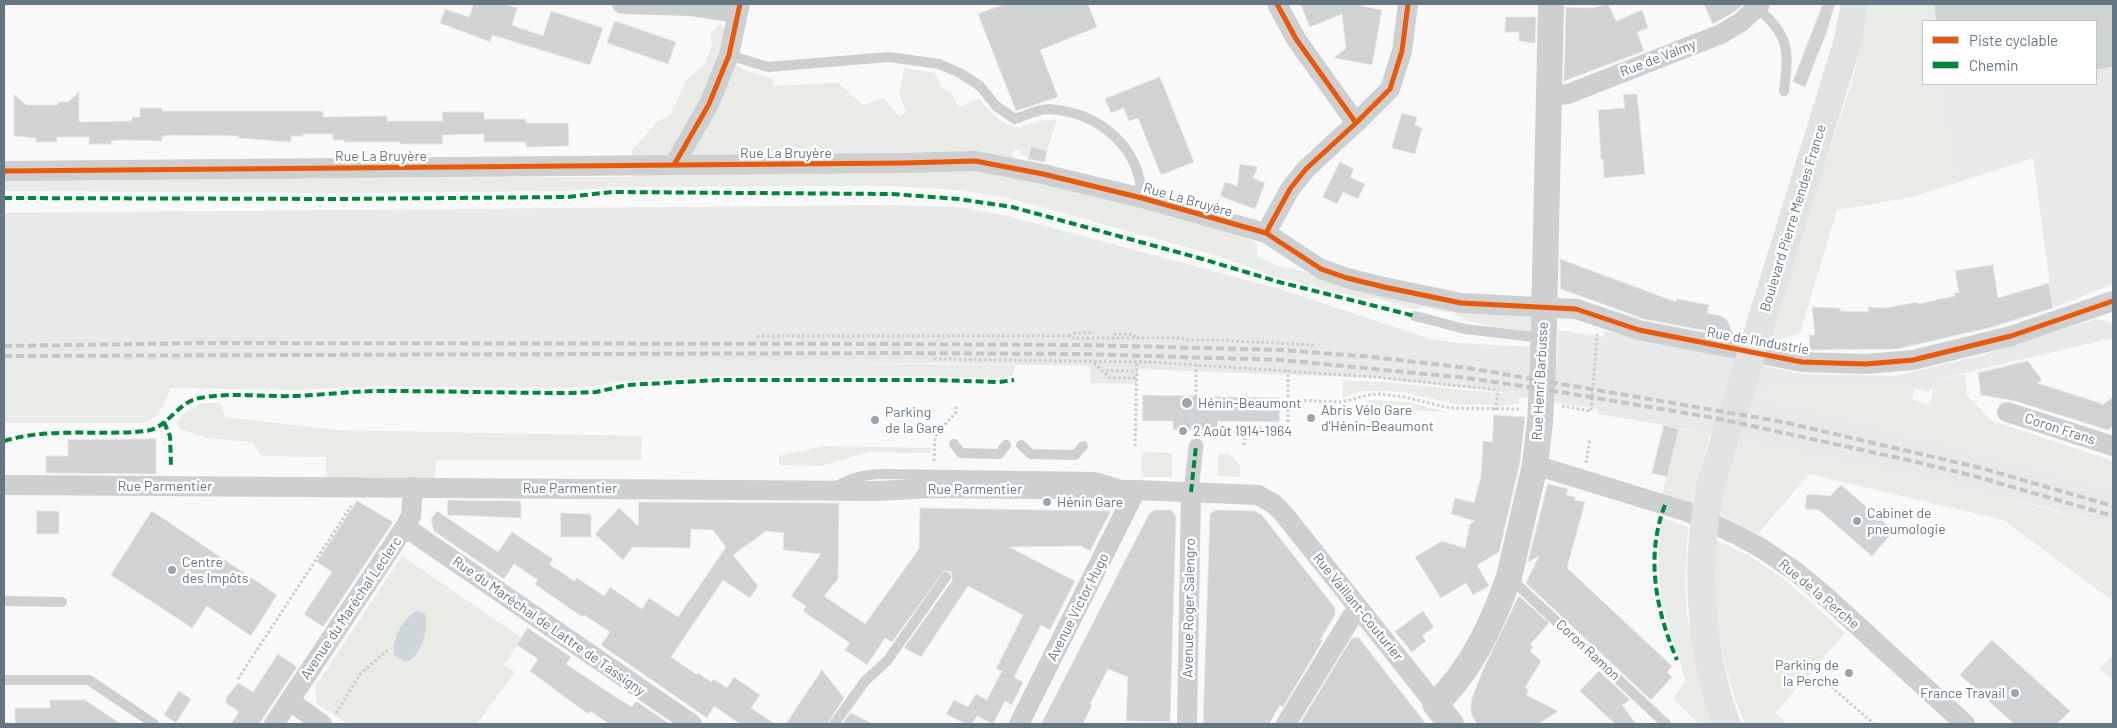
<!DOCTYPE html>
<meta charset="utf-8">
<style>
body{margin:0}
#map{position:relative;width:2117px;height:728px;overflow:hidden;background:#f9f9f9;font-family:Barlow,sans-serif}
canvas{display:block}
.frame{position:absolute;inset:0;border:5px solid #657683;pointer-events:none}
.legend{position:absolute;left:1922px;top:20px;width:175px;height:65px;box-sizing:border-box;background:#fff;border:1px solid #c1c8cd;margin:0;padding:6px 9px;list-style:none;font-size:15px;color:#657683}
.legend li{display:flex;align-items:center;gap:10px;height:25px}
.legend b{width:25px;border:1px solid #c1c8cd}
</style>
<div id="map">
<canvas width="2117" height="728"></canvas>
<div class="frame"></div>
<ul class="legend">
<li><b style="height:6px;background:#e8590c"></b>Piste cyclable</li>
<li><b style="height:6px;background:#00873e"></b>Chemin</li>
</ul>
</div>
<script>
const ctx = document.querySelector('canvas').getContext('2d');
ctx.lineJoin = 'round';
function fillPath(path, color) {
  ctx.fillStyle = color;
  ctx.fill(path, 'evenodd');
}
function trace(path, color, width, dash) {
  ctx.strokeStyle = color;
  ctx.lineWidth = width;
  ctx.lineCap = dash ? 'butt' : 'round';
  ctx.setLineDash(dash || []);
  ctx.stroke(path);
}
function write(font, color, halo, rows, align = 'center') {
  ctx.font = font + ' Barlow,sans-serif';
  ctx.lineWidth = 5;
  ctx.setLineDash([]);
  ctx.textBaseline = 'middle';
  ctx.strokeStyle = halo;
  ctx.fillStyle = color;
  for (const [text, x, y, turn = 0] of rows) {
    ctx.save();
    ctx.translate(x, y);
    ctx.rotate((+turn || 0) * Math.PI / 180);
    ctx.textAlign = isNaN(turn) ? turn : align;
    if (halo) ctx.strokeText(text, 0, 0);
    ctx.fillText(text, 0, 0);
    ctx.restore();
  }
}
fillPath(new Path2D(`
 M1924 4H2113V284L2053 308 2033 158 1956 183 1938 84H2096V21H1927Z
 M891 205 958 207 1008 216 1277 288 1431 339 1458 343 1535 347V360L1557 362 1558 330 1603 337 1604 331 1802 374 1895 376 1976 357 2096 319 2105 321 2113 323V338L1935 380 1933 389H1930L1929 392 1906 386 1889 390 1769 386 1765 401 1882 427 2029 464 2113 490V528L2049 508 1905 474 1664 425 1598 414V409L1519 397 1501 392 1375 378 1137 369V384L1091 383 1090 366 931 363 4 364V213Z`), '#e8e9e9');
fillPath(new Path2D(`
 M1870 4H1924L1927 21H1923V84H1938L1956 183 1912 197 1837 210 1800 333 1766 344 1809 210 1852 82Z
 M720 24 725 30 722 59 749 72 773 78V86L838 83 863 105 884 98 899 117 906 112 899 93 904 68 935 73 941 87 950 92 959 107 980 99C989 111 1005 130 1022 127 1035 123 1042 119 1057 120L1047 151 1031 147 1028 157 1021 155 1022 151 1014 149 1012 157 1245 237 1257 244 1258 257 1275 265 1303 271 1342 284 1531 317 1530 332 1495 327 1468 321 1453 313 1423 307 1414 309 1375 298 1366 299 1280 278 1218 256 1012 199 959 190 892 186 612 187 567 191 336 193 4 191V178L634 177 632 150 657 122 671 114 687 79 704 65 712 47 710 34Z
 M750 362 1016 365 1012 376 999 378 932 376H720L617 382 580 388 379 386 295 390 171 388C163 404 162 415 145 423H4V364Z
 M1965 374 1967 395 1992 421 2113 461V490L2029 464 1882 427 1765 402 1769 386 1889 390 1906 386 1915 389 1912 400 1930 404 1935 380Z
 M1343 381 1384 382 1507 394 1519 397V403L1501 406 1479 404 1460 405 1403 392 1376 391H1362L1342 398Z
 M1369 400 1409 402 1445 412 1359 407Z
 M203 403H220L225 417 336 430 642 436 641 460H436L435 478 326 477V457L261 456 252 442 207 438 180 429 177 423C184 412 191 407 203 403Z
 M1679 429 1710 434 1692 503 1662 494Z
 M1740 440C1866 465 1991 490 2113 528V601L2003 520 1809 474 1758 534 1718 513 1725 483Z
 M823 446 931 448V453L869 452 821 466 779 465V456Z
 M1142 452 1172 453V477H1141Z
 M1218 454H1229L1240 466V477L1218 476Z
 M1662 518 1688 527 1685 586 1687 614 1712 724H1699L1673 699 1685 681C1682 665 1676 651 1671 637 1658 597 1655 559 1662 518Z
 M1715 539 1751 557 1789 583 1845 633 1775 713 1787 724H1745C1727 684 1718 636 1715 593 1713 575 1715 556 1715 539Z
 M402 556 522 638 504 665 515 672 477 724H347L317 703 315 687Z
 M2113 654V681L2100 669Z`), '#e8ebe6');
fillPath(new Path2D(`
 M417 611 424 613C431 625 421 659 405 662L394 655C391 640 404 617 417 611Z`), '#ced6d9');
const building = new Path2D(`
 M474 4H506L517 8 512 25 543 36 551 11 603 28 590 65 492 35 490 42 440 23 445 9 469 17Z
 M1005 4H1088L1097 27 1040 50 1058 97 1016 111 978 14Z
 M1301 4H1366L1362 6 1382 10 1372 65 1334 58 1346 48 1342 14 1310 27Z
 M1608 4 1616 21 1642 10 1648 28 1637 32 1644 51 1564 81 1566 7 1593 8Z
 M1704 4H1743L1734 12 1713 24Z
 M1823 4H1835L1826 34 1805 87 1793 82Z
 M1934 4H2113V67L2096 70V21H1936Z
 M1506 17H1536L1535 43 1519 41V32H1505Z
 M615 21 676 42 668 64 607 43Z
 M1160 77 1194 162 1161 175 1138 118 1129 121 1124 108 1111 113 1105 99Z
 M79 92V122L132 121V117H140V108H162V111H323V117L387 116V121H443L442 112H484V119H526V123H568L569 146 526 147V142H484V134L442 135 443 144H400V142H344V140H333V134H303V136H291V142L238 138V136L173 135 162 136V141L121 140 111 141V144H89V137H57V142H36V138L14 136V94L26 105H58V102H68Z
 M1637 94 1645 174 1604 178 1603 159H1601L1598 110 1625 108 1623 95Z
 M1402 113 1417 117 1415 125 1422 128 1415 154 1392 148Z
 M1031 147 1047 151 1045 162 1028 159Z
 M1340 162 1354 169 1350 177 1365 184 1358 199 1343 192 1337 204 1323 197Z
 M1240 164 1258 167 1253 178 1265 183 1255 209 1220 196 1225 182 1237 186Z
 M1560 259 1676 302 1677 299 1709 305 1707 313 1721 316 1727 320 1734 336 1644 319 1561 289Z
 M1993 265 1998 298 2049 283 2053 308 1992 327 1897 349 1810 350 1809 335H1815L1812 307 1840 308V311L1869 312 1868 307 1886 308 1917 302 1918 304 1955 296 1954 293 1959 292 1955 271Z
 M2028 361 2042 380 2037 383 2100 403 2102 405 2113 397V426L2108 430 2015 401 1981 395 1978 373Z
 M1143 395 1280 398 1279 422 1218 421 1217 430H1173V421H1143Z
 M1494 415 1525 417 1520 462 1499 552 1477 565 1489 586 1473 595 1466 583 1441 598 1415 557 1442 541 1465 548 1470 524 1475 521 1451 514 1455 498 1474 503 1481 476 1483 441 1492 442Z
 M1664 425 1679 429 1667 477 1652 473Z
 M156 439V474L46 473V456H68V440Z
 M1548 484 1568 489 1566 495 1575 497V500L1585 502 1567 568 1672 666 1667 672 1672 677 1651 700 1526 583 1539 556 1528 562Z
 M1841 485 1894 531 1872 556 1819 510 1805 509 1807 494 1830 496Z
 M448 500 521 501V518L448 515Z
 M357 501 393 522 323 627 304 614 332 572 317 562Z
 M639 502 839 503 838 579 824 596 865 624 919 549 920 508 1111 511 1090 551 1081 546 1009 547 1075 581 1050 630 1041 625 1014 677 1023 682 1012 705 1005 701 993 724 977 716 972 724H966L946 714 954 700 968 707 976 694 987 700 1002 671 996 669 1023 615 968 586 921 657 904 648 952 581V574L950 571H944L892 642 885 638 867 665 845 650 850 643 803 611 806 606 791 596 821 554 783 550 784 533 766 531 733 555 758 586 750 598 723 580 671 657 697 675 698 673 711 682 714 679 727 688 734 677 760 695 751 708 775 724H740L714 706 707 718 601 645 610 632 584 615 582 617 535 584 538 580 514 564 504 579 434 531 431 519 437 511 498 552 512 532 553 559 549 564 574 581 577 578 604 596 610 587 642 609 649 598 678 617 726 547 713 530 691 529 690 548 633 547 623 560 595 534 619 508 638 526Z
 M1155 510H1171L1176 516 1170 722 1126 721 1128 677 1108 669 1090 704 1092 705 1083 724H1041L1149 514Z
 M1216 510 1254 511 1261 514 1335 608V615L1320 640H1323L1283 707 1280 705 1269 724H1203L1210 514Z
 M37 511H59V534H37Z
 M152 511 277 595 251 636 207 606 192 628 111 575Z
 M561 513 591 514V537H561Z
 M1519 596 1549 623 1530 645 1533 647 1530 651 1541 661 1525 688 1529 690 1526 695 1558 711 1539 724H1477L1471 714V701L1482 672Z
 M1423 611 1434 627 1422 636 1426 641 1412 652 1395 632Z
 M528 628 571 657 566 664 614 696 632 707 636 701 670 724H609L590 711 588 714 530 671 538 659 517 645Z
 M1352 638H1359L1426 724H1300Z
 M1992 640 2070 711 2057 724H2014L1960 675Z
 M278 654 297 667 259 724H231L239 712 225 702 227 697 238 683 253 692Z
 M822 670 844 698 827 724H786Z
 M1599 671 1630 700 1622 705 1636 724H1615L1580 691Z
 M179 691 191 699 176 723 164 715Z
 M50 700H85L121 724H15V708H50Z
 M851 713 873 724H842Z`);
fillPath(building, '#d0d2d3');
trace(building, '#e8e8e8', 1);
trace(new Path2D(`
 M1114 334H1131L1139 338
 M757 336H1068L1074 338H1177L1188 340H1214L1314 345
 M1069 336 1075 333H1094
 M934 359 1152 362 1375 377 1499 390
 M1094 363 1110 378H1137
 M1106 371H1137
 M1187 399H1205V425H1186Z
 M1289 400 1343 402 1368 395 1380 394 1404 397 1450 408 1520 409
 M1562 406 1591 411 1597 334
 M1495 410 1498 393
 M1196 432V365
 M1244 445 1246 428H1288V370
 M1135 446 1137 362
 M934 461 935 436 956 412V404
 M1586 463 1590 438
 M1820 677 1874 724
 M238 679 351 506
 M336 713 361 673 389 649`), '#cbcccd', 3, [2.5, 2.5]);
trace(new Path2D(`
 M1757 8C1790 35 1789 51 1784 91
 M729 55 768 67 889 57 939 64 960 73 980 86 996 106 1015 119C1025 116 1038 109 1048 109 1100 112 1140 147 1142 198
 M1415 316 1465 329 1543 338
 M954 444 961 453 999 454 1006 445
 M1021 445 1031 454 1075 455 1083 446
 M835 487C852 477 865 474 884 474L1095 477 1119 484
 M1509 577 1666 724
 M4 601 62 602
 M4 680H89L154 724
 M834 724 865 681 887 661 946 577`), '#cecfd0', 10);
trace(new Path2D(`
 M1191 492 1196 446`), '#cecfd0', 15);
trace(new Path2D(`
 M622 4 691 6 738 13
 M1277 4 1296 39 1356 123
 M1548 96 1568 94 1721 34 1741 22 1760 4
 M674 165 709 104 729 55 740 4
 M4 171 904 163 975 161 1043 174 1142 198 1266 233 1321 269 1347 278 1384 287 1461 303 1576 309 1639 330 1802 362 1866 364 1913 360 2011 336 2113 301
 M1266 233 1290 189 1306 169 1356 123 1390 89 1402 51 1408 4
 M2007 412 2113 446
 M1535 465 1688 512 1737 535 1761 548 1795 571 1824 595 1965 724
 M4 485 878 491 932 488 1136 490 1258 495 1274 504 1283 513 1435 704
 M405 527 692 724
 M290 701 322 724
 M274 724 405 527 411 516 413 487
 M1019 724 1136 490
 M1187 724 1191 492
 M1286 724 1352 616 1359 609`), '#cecfd0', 20);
trace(new Path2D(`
 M1451 724 1435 704C1471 671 1493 622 1509 577L1535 465 1540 422 1543 366 1551 4`), '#cecfd0', 26);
trace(new Path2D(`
 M1727 724C1719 707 1715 687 1711 669 1698 604 1698 553 1710 487L1847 44 1855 4`), '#e1e2e2', 28);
trace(new Path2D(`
 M4 346 204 343 894 344 1083 345 1282 350 1373 357 1468 368 1783 422 1981 468 2113 506
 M4 356 893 353 1083 354 1281 360 1467 378 1542 389 1715 418 1908 460 1978 477 2113 516`), '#c3c5c6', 4, [8, 4]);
trace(new Path2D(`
 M4 198 335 199 567 197 612 192 892 194 959 199 1012 207 1199 258 1279 282 1415 316
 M164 422 170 436 171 466
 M4 441C50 427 99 436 146 431 168 428 177 402 200 398 231 392 263 397 294 396 323 395 352 391 381 391 444 391 507 393 570 393L596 392 627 385 719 380H931L999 382 1014 380
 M1191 492 1196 446
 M1665 505C1645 556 1656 611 1677 660`), '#00873e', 4, [8, 4]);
trace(new Path2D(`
 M1277 4 1296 39 1356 123
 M674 165 709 104 729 55 740 4
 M4 171 904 163 975 161 1043 174 1142 198 1266 233 1321 269 1347 278 1384 287 1461 303 1576 309 1639 330 1802 362 1866 364 1913 360 2011 336 2113 301
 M1266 233 1290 189 1306 169 1356 123 1390 89 1402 51 1408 4`), '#e8590c', 5);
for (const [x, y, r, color] of [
 [1187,403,6,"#99a4ac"],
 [1311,418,5,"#99a4ac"],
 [875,420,5,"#99a4ac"],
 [1183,431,5,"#99a4ac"],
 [1047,502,5,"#99a4ac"],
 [1857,521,5,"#99a4ac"],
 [172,570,5,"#99a4ac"],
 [1849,673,5,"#99a4ac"],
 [2015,693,5,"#99a4ac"]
]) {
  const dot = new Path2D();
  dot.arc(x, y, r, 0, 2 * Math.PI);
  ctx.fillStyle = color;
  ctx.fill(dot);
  trace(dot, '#fff', 2);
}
write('14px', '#657683', '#fff', [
 ["Rue de Valmy",1658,58,-21],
 ["Rue La Bruyère",786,153],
 ["Rue La Bruyère",381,156],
 ["Rue La Bruyère",1188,200,16],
 ["Boulevard Pierre Mendes France",1793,218,-73],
 ["Rue de l'Industrie",1758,341,10],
 ["Rue Henri Barbusse",1540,381,-87],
 ["Coron Frans",2060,429,18],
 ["Rue Parmentier",165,486],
 ["Rue Parmentier",570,488],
 ["Rue Parmentier",975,489],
 ["Rue de la Perche",1819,594,40],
 ["Avenue Victor Hugo",1078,607,-63],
 ["Rue Vaillant-Couturier",1358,607,51],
 ["Avenue du Maréchal Leclerc",351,608,-56],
 ["Avenue Roger Salengro",1189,608,-89],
 ["Rue du Maréchal de Lattre de Tassigny",549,626,35],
 ["Coron Ramon",1588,650,43]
]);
write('14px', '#657683', '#fff', [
 ["Hénin-Beaumont",1198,403],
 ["Abris Vélo Gare",1321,410],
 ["d'Hénin-Beaumont",1321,426],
 ["Parking",885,412],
 ["de la Gare",885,428],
 ["2 Août 1914-1964",1193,431],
 ["Hénin Gare",1057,502],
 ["Cabinet de",1867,513],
 ["pneumologie",1867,529],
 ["Centre",182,562],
 ["des Impôts",182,578],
 ["Parking de",1839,665,"right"],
 ["la Perche",1839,681,"right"],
 ["France Travail",2005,693,"right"]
], 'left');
</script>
